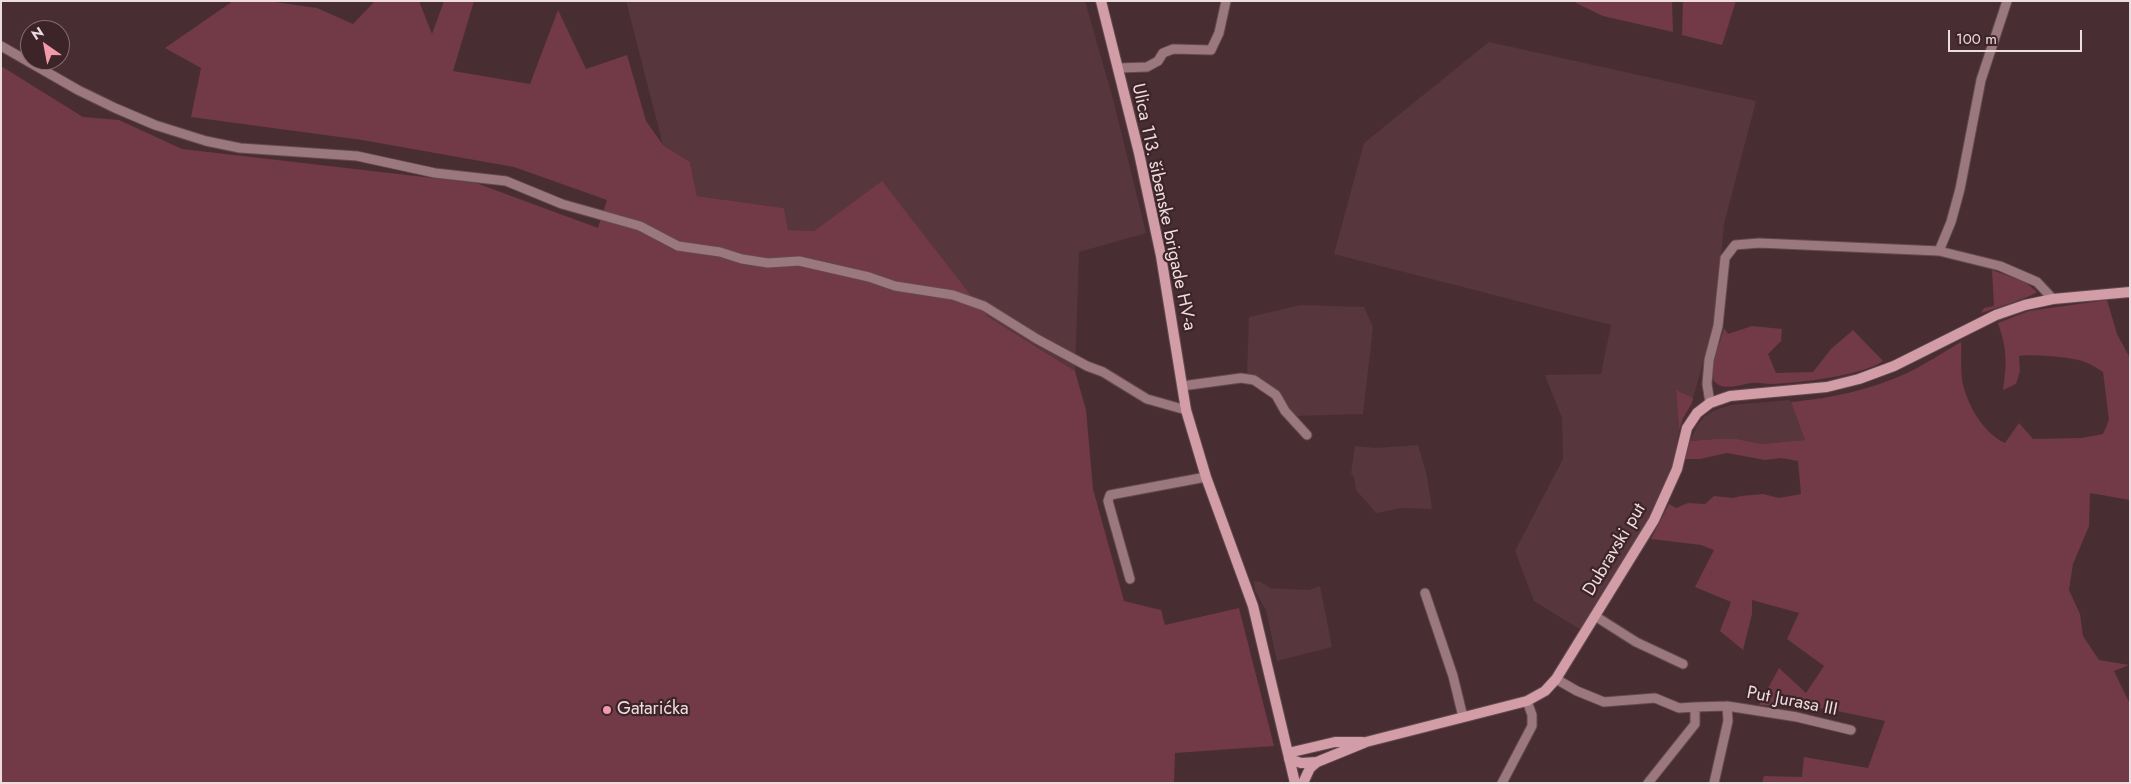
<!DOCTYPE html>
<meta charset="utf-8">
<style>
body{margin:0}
#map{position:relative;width:2131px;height:784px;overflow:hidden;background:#482e33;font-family:Jost,sans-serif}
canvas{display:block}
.frame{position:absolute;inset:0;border:2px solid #eedde0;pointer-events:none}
.north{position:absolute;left:20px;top:20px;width:50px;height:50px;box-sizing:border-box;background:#3d2429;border:1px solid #846e72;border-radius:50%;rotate:327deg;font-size:14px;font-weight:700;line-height:20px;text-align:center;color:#eedde0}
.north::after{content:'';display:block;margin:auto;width:18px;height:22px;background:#f29aac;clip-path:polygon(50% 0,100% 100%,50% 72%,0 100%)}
.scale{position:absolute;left:1948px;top:30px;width:134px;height:22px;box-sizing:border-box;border:2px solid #eedde0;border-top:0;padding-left:6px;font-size:15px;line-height:18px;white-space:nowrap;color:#eedde0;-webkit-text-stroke:4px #3d2429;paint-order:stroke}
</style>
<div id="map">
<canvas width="2131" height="784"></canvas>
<div class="frame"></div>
<div class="north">N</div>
<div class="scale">100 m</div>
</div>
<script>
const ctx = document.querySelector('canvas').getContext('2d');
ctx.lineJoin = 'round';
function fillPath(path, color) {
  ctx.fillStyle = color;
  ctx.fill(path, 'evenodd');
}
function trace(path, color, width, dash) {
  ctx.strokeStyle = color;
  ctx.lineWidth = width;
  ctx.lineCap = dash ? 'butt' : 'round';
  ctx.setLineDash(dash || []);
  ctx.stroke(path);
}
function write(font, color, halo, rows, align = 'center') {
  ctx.font = font + ' Jost,sans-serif';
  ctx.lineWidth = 4.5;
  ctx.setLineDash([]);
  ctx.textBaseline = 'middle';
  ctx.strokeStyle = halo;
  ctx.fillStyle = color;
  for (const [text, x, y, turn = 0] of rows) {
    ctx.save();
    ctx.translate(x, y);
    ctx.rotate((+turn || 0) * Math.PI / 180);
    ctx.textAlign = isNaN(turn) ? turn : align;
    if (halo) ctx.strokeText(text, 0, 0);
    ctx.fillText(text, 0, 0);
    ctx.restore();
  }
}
fillPath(new Path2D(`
 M626 1H1085L1114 103 1146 233 1079 252 1075 371 987 316 882 182 814 231 788 230 784 208 697 196 690 162 663 145Z
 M1489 42 1756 101 1724 224 1715 320 1693 398 1676 391 1679 431 1674 461 1653 513 1581 630 1534 601 1515 551 1563 459 1562 418 1545 375 1601 374 1611 325 1334 254 1364 143Z
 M1301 305 1364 307 1373 327 1363 414 1293 416 1287 408 1247 377 1249 317Z
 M1790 400 1806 440 1761 444 1737 439H1715L1690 441 1697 426 1704 417 1713 411 1731 405Z
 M1418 445 1427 476 1432 509 1402 508 1376 513 1356 490 1354 477 1351 474 1355 446 1376 448Z
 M1254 581 1261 582 1270 588 1309 590 1320 586 1332 647 1277 661 1266 610 1255 591Z`), '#57363d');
fillPath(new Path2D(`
 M233 1H268L317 8 353 24 375 1H419L432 34 444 1H474L453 71 530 84 558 10 586 69 627 55 646 121 663 145 690 162 697 196 784 208 788 230 814 231 882 181 987 316 1075 371 1086 410 1093 489 1124 601 1161 610 1165 625 1239 608 1274 746 1175 753 1174 783H1V66L83 117 119 120 182 149 476 183 598 228 607 200 514 167 362 140 191 117 201 68 165 48Z
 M1576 1H1672L1673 32 1603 16 1576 3Z
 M1683 1H1736L1722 45 1682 35Z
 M1992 270 2025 282 2037 292C2034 296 1990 310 1981 313L1984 308 1994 306Z
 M2107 300 2117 334 2130 358V500L2090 493 2089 526 2073 564 2069 590 2080 614 2083 636 2099 660 2129 665 2114 671 2130 704V783H1762L1764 776 1802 777 1804 757 1868 768 1885 721 1828 709 1759 705 1779 668 1806 693 1824 666 1787 639 1799 613 1752 600V614L1743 650 1720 631 1731 602 1695 587 1714 550 1701 545 1651 539 1669 504 1676 508 1688 503 1705 504 1714 496 1733 498 1741 496 1763 494 1779 498 1801 494 1798 461 1781 458 1765 460 1727 453 1700 459H1685L1690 441 1715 439H1737L1761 444 1805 440 1791 402C1832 398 1870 390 1907 373 1926 364 1944 352 1961 342 1962 355 1960 372 1963 385 1969 407 1983 433 2005 443L2019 423 2033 439 2082 438 2103 434 2109 420 2103 372C2097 368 2089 363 2082 361 2069 357 2031 354 2019 356L2020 371 2016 384 2003 390C2007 363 2007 349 1998 323L2029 311Z
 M1752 326 1782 329 1781 341 1768 354 1776 373 1813 372 1831 349 1853 330 1883 361C1862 376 1798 383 1771 384 1765 384 1759 382 1752 383 1741 384 1720 393 1713 379 1708 370 1722 339 1724 328L1728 334Z
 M1676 390 1693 398 1692 403 1683 418 1679 431Z`), '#723946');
const street = new Path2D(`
 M1 46 78 90 115 108 155 125 206 141 240 148 357 156 435 173 506 181 562 204 640 226 678 246 720 252 742 259 768 263 799 261 869 277 895 286 953 295 984 306 1037 339 1087 366 1103 372 1147 399 1186 410
 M1118 68 1147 67 1158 61 1163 53 1173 49 1211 50 1219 33 1226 1
 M1939 251 1951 222 1960 189 1981 80 2007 1
 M1182 386 1241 378 1254 380 1276 395 1285 411 1307 435
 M1710 403 1707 384 1709 360 1718 326 1725 258 1735 245 1759 243 1939 251 2000 266 2037 282 2053 299
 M1130 579 1108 501 1110 495 1206 477
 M1425 593 1453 676 1463 717
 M1595 616 1636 642 1683 664
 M1556 679 1577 691 1604 702 1655 698 1679 708 1695 707V724L1648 783
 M1695 707 1727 706 1797 717 1851 730
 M1502 783 1532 726V715L1527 701
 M1714 783 1728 721 1727 706`);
const secondary = new Path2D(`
 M1101 1 1139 153 1161 256 1186 410 1206 477 1253 606 1295 783
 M1288 753 1335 742H1362
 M1289 759 1301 763 1317 762 1366 742 1527 701 1545 691 1556 679 1654 520 1677 469 1687 428 1697 413 1710 403 1730 396 1827 387 1859 379 1894 366 1996 315 2025 305 2053 299 2130 292
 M1303 783 1310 768 1317 762`);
trace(street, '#634a4f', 11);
trace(secondary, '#634a4f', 12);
trace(street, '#9a787e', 9);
trace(secondary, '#d29da7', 10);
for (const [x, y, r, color] of [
 [607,710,5,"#f29aac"]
]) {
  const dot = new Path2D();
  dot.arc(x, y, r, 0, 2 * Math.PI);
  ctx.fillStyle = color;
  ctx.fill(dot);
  trace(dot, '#3d2429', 2);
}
write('18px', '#eedde0', '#3d2429', [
 ["Ulica 113. šibenske brigade HV-a",1163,207,78],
 ["Dubravski put",1615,550,-59],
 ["Put Jurasa III",1792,702,11]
]);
write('18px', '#eedde0', '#3d2429', [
 ["Gatarićka",617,710]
], 'left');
</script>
